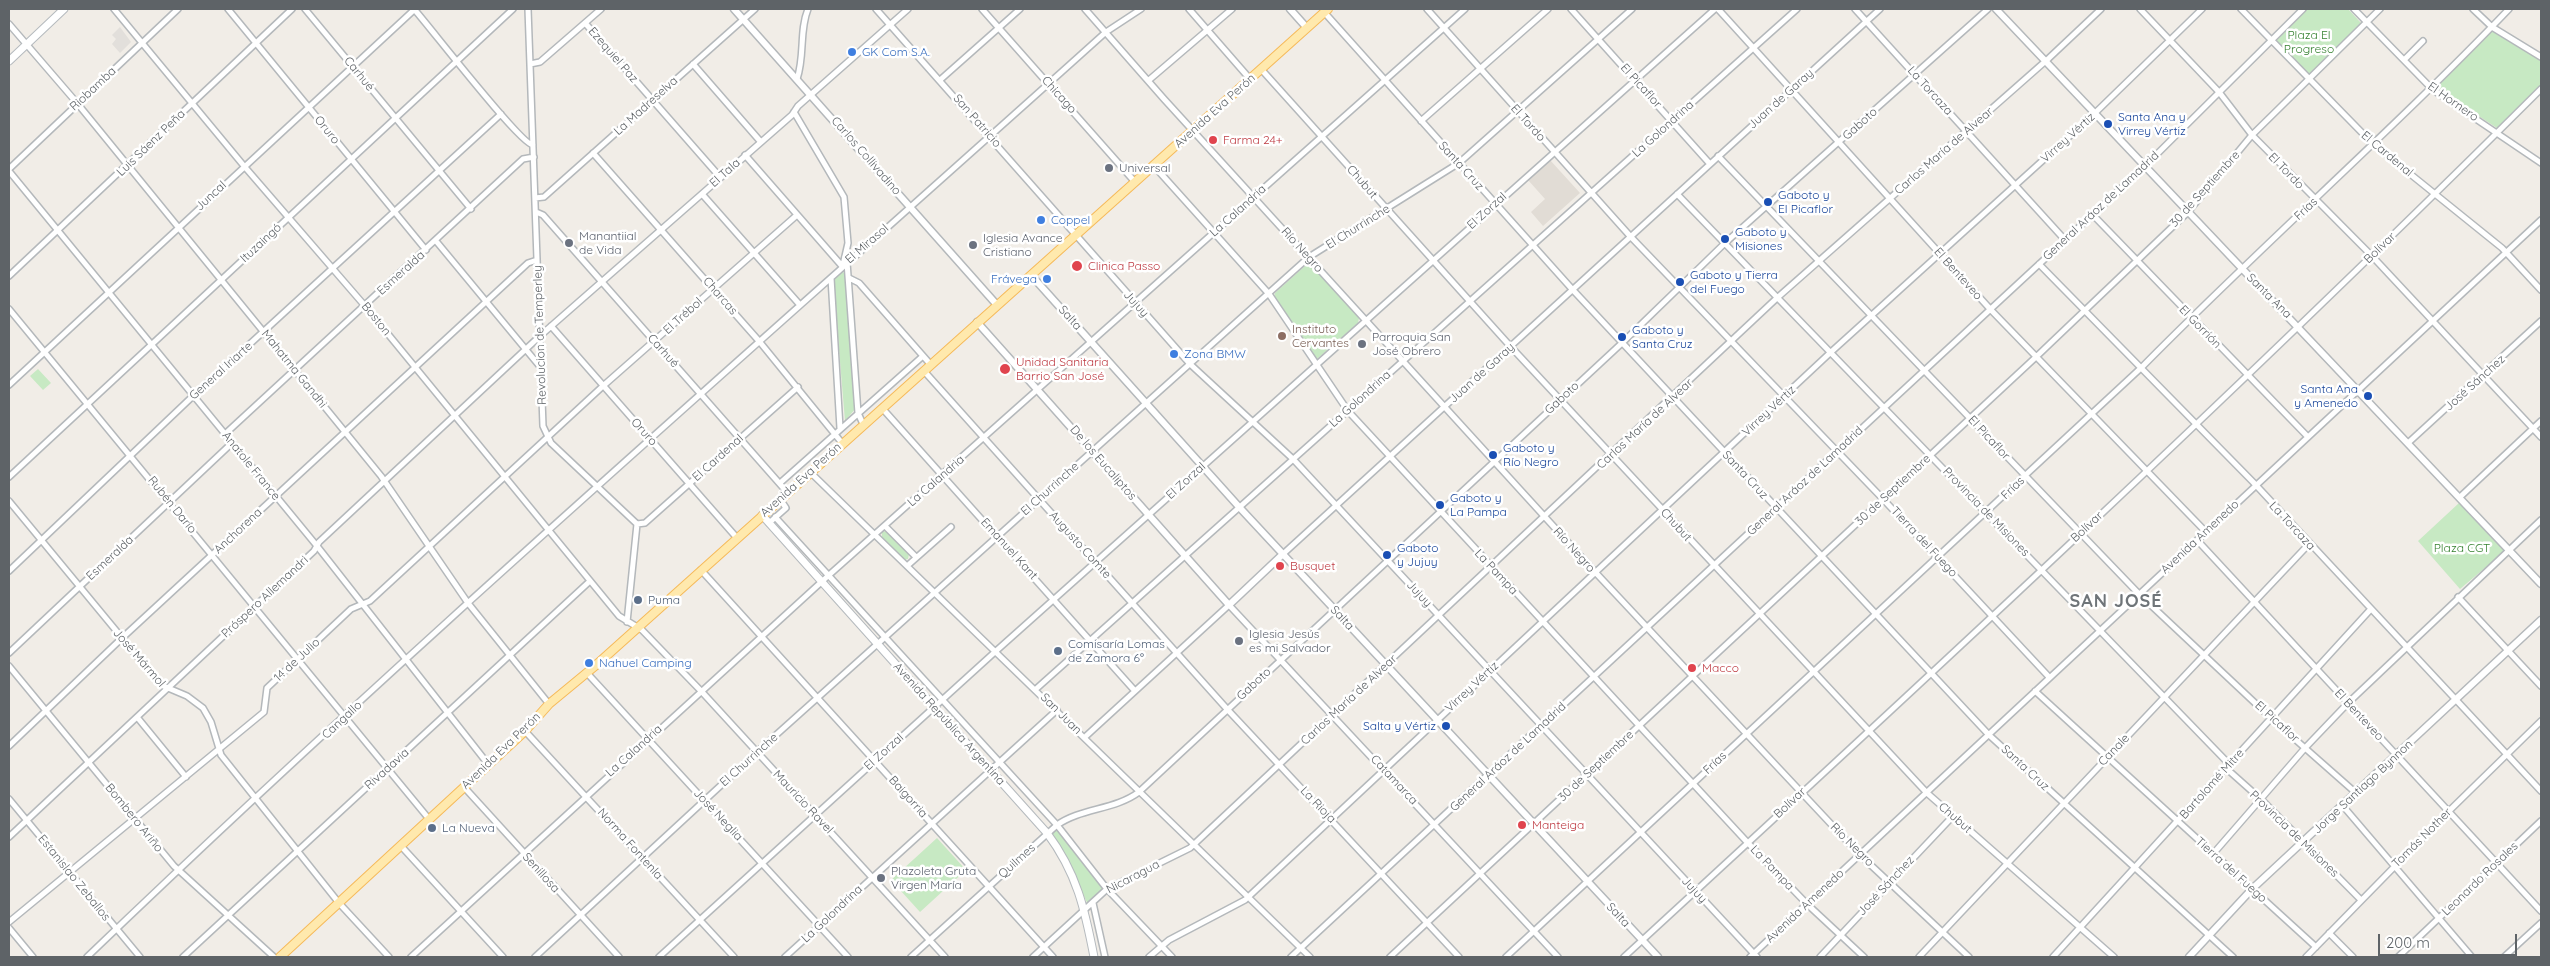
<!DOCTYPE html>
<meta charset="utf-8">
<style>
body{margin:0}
#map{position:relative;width:2550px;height:966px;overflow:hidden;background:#f1ede7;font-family:Quicksand,sans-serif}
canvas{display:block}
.frame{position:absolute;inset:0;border:10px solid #5e6367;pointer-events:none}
.scale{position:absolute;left:2378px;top:934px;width:139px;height:22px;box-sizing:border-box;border:2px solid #5e6367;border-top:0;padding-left:6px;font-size:15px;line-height:18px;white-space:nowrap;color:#5e6367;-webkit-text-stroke:4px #fff;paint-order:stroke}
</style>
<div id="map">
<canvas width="2550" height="966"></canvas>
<div class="frame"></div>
<div class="scale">200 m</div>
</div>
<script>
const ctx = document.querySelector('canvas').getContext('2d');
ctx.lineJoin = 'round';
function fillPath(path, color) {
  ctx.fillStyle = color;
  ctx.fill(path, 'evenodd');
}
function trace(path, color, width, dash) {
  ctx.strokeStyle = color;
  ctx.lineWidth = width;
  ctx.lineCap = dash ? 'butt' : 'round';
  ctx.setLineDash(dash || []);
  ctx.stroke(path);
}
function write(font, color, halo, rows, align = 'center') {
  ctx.font = font + ' Quicksand,sans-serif';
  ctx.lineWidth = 5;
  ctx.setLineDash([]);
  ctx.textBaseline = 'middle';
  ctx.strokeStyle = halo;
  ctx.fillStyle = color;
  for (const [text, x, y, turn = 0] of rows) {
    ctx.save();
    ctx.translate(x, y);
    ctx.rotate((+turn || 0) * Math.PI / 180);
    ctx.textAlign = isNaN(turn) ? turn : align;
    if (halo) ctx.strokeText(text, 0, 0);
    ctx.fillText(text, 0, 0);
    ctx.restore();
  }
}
fillPath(new Path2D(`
 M120 27 131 42 120 53 112 44 116 39 112 35Z`), '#e2dfdb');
fillPath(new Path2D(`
 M1550 160 1580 193 1543 226 1531 212 1545 199 1528 180Z`), '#e1dcd5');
fillPath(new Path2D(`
 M2307 9H2348L2361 23 2308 77 2276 41Z
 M2492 30 2541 60V85L2497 128 2436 88Z
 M1311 264 1359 318 1358 323 1317 359 1274 297 1275 293 1306 265Z
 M843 272 846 274 856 408 845 421 834 290 835 279Z
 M38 369 51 383 43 390 30 376Z
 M2459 503 2505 551 2460 589 2418 541Z
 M882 531 887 532 909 554 908 559 904 560 882 537Z
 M1057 828 1103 886V889L1088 905 1070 865 1051 833Z
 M937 838 966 870 920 912 891 880Z`), '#c7e9c3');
const minor = new Path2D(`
 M114 9 244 166 365 306 619 616 642 630 702 692 945 957
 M228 9 426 250
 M305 9 471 209
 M414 9C430 27 520 144 533 145
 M528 9 543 426 551 443 637 524 627 622
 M876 9 1190 364 1293 459 1757 957
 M982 9 1135 182
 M1085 9 1164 99 1596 573 1860 855 1969 957
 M1189 9 1250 79
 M1427 9 1630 236 1883 499 2049 677
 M1571 9 1710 164
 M1718 9 1991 310 2206 532
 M1855 9 2065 240
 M2140 9 2219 92 2252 135 2372 256 2541 437
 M2241 9 2373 144 2502 248 2541 290
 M2354 9 2433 90 2541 163
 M2473 9 2492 27 2541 57
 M1324 12 1572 289 1989 735 2233 957
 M585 23 720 177
 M9 24 77 103 381 476 468 603 549 704
 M2404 60 2423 41
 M530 64 540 62 601 9
 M693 64 760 141
 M1261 69 1511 347 1927 793 2114 957
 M797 79C805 56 799 31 808 9
 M940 80 1020 9
 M1149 80 1232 9
 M794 112 844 197 848 243 843 265
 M1421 121 1548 9
 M593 153 759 341 842 443
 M745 155 842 266
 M1718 156 2139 594 2271 718 2356 793
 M1154 166 1269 294 1348 411 1747 842 1807 904 1864 957
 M9 169 178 9
 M9 171 317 546 488 764
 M702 194 800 305
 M1677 194 2230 765
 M535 198 544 197 755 9
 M536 212 543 215 787 492
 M2093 215 2308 437
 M436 241 542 369
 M847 262 858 413 863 424
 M2039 264 2253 482 2541 791
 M9 276 292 9
 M831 278 840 428
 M849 278 859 283 931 365
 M9 309 429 819
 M551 326 737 538
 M924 371 1227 709 1459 957
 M9 385 415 9
 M882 408 1135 691
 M225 434 523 159 534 157
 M2408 443 2541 321
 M810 472 1310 957
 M9 477 513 9
 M780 483 923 356
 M2460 497 2541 421
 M9 501 161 685 187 696 203 708 211 722 221 755 339 903 389 957
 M775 517 1057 825 1107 889 1172 957
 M769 523 786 508 780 499
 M637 524 645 523 798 387
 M885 526 916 557
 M2197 540 2541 911
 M1283 554 1880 9
 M907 566 951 527
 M701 570 1053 957
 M9 571 193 396 501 114
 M2458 597 2541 686
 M9 653 232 443
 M9 666 174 866 274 957
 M587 673 848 957
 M1036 689 1797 9
 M2035 691 2316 947
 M137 717 186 777
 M525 731 734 957
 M1085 737 1229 605 1558 957
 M9 746 121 639 528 263 537 260
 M2227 769 2264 802 2361 900
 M464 787 619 957
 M9 799 140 957
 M2343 806 2472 957
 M9 837 314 551 319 542 541 335 792 115 798 106 908 9
 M401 846 503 957
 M2213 854 2305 748 2348 703 2541 520
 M1093 903 1105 957
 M9 922 264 712 267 688 351 609 370 601 603 386 797 215
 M9 928 33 957
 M2329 933 2353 957
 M87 957C418 639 765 339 1106 32L1141 9
 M183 957 590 581
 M411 957 829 575 1465 9
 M535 957 757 752 1309 257 1459 163 1632 9
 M659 957 996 651 1715 9
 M785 957 1057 710
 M911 957 1057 825C1081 808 1115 810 1139 792L1622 343 1725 243 1988 9
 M1033 957 1107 889 1190 848 1778 297 2049 58 2101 9
 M1149 957 1169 940 1245 900 1831 352 2094 114 2202 9
 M1291 957 2144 167 2303 9
 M1390 957 2036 357 2188 212 2252 135 2380 9
 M1506 957 2142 367C2262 245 2391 132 2509 9
 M1624 957C1934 672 2243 386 2541 89
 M1750 957 2541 220
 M1820 957 1953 816
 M1919 957 2309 544
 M2053 957 2370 610
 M2306 957 2448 812 2541 721
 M2398 957 2541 821
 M2504 957 2541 923`);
const tertiary = new Path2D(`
 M734 9 997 305
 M1290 9 1307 28
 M1996 9 2541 584
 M1031 275 1240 508 1658 957
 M977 322 1229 605 1283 554
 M2189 957 2252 889 2541 620`);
const secondary = new Path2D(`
 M9 61 64 9
 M762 515 1047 833C1077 873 1085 910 1094 957`);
const primary = new Path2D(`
 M280 957 525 731 549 704 595 666 1328 9`);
trace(minor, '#b4b8bb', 8);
trace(tertiary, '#b4b8bb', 9);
trace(secondary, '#b5babe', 9);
trace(primary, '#f6ba5a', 10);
trace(minor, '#fff', 5);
trace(tertiary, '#fff', 6);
trace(secondary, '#fff', 7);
trace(primary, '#ffe9ad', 8);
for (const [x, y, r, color] of [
 [852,52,5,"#3f7fe0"],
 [2108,124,5,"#1a4fb4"],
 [1213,140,5,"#e0444e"],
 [1109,168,5,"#6b7280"],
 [1768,202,5,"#1a4fb4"],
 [1041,220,5,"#3f7fe0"],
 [1725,239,5,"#1a4fb4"],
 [569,243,5,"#6b7280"],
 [973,245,5,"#6b7280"],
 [1077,266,6,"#e0444e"],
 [1047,279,5,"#3f7fe0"],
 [1680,282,5,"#1a4fb4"],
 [1282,336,5,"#8d6e63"],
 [1622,337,5,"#1a4fb4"],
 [1362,344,5,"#6b7280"],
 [1174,354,5,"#3f7fe0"],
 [1005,369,6,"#e0444e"],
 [2368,396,5,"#1a4fb4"],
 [1493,455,5,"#1a4fb4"],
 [1440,505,5,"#1a4fb4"],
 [1387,555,5,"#1a4fb4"],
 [1280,566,5,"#e0444e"],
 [638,600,5,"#5c6f8a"],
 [1239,641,5,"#6b7280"],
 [1058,651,5,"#5c6f8a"],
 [589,663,5,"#3f7fe0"],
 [1692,668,5,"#e0444e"],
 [1446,726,5,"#1a4fb4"],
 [1522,825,5,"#e0444e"],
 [432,828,5,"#5c6f8a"],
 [881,878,5,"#6b7280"]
]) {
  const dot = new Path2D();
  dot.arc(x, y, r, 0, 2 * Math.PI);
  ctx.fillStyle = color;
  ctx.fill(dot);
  trace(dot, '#fff', 2);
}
write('12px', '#368231', '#fff', [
 ["Plaza El",2309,35],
 ["Progreso",2309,49],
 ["Plaza CGT",2462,548]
]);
write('12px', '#366cbe', '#fff', [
 ["GK Com S.A.",862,52],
 ["Coppel",1051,220],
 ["Frávega",1037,279,"right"],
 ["Zona BMW",1184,354],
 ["Nahuel Camping",599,663]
], 'left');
write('12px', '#5e6367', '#fff', [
 ["Ezequiel Paz",613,55,49],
 ["Carhué",359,74,51],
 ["El Picaflor",1641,86,48],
 ["Riobamba",93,89,-43],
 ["La Torcaza",1930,91,48],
 ["Chicago",1059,95,48],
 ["Juan de Garay",1781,99,-42],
 ["El Hornero",2453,102,35],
 ["La Madreselva",646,106,-42],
 ["Avenida Eva Perón",1215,111,-42],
 ["San Patricio",977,121,49],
 ["El Tordo",1528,123,48],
 ["Gaboto",1860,124,-42],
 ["La Golondrina",1663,129,-42],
 ["Oruro",327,130,51],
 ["Virrey Vértiz",2068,138,-42],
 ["Luis Sáenz Peña",151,143,-44],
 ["Carlos María de Alvear",1944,151,-41],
 ["El Cardenal",2387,154,40],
 ["Carlos Collivadino",866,156,49],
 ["Santa Cruz",1461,166,48],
 ["El Tordo",2286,171,46],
 ["El Tala",725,173,-42],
 ["Chubut",1362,182,49],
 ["30 de Septiembre",2205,189,-48],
 ["Juncal",211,196,-43],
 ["General Aráoz de Lamadrid",2101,206,-43],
 ["Frías",2306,209,-43],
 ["La Calandria",1238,211,-42],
 ["El Zorzal",1487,211,-42],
 ["El Churrinche",1358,227,-32],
 ["Ituzaingó",261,243,-43],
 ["El Mirasol",867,244,-41],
 ["Bolívar",2380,248,-44],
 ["Río Negro",1302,250,48],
 ["Esmeralda",401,273,-42],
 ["El Benteveo",1958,274,48],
 ["Charcas",720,296,49],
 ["Santa Ana",2269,296,45],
 ["Jujuy",1136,304,48],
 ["El Trébol",683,316,-42],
 ["Salta",1070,318,48],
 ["Boston",376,319,51],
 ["El Gorrión",2200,327,46],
 ["Revolucion de Temperley",540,335,-92],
 ["Carhué",663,351,48],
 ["Mahatma Gandhi",294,369,51],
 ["General Iriarte",221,371,-42],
 ["Juan de Garay",1482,373,-42],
 ["José Sánchez",2475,383,-42],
 ["Gaboto",1562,398,-43],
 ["La Golondrina",1360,399,-42],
 ["Virrey Vértiz",1769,411,-43],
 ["Carlos María de Alvear",1645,424,-43],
 ["Oruro",644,432,48],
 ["El Picaflor",1989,438,47],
 ["El Cardenal",718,458,-42],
 ["De los Eucaliptos",1103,463,49],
 ["Anatole France",251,466,51],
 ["Santa Cruz",1745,475,47],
 ["Avenida Eva Perón",801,480,-42],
 ["La Calandria",936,481,-41],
 ["El Zorzal",1186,481,-42],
 ["General Aráoz de Lamadrid",1805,481,-43],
 ["Frías",2013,488,-44],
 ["El Churrinche",1050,489,-42],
 ["30 de Septiembre",1893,490,-43],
 ["Rubén Darío",172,505,51],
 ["Provincia de Misiones",1986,512,46],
 ["Chubut",1676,525,48],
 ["La Torcaza",2292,526,47],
 ["Bolívar",2087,527,-43],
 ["Anchorena",238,531,-43],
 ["Avenida Amenedo",2200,537,-43],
 ["Tierra del Fuego",1924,542,47],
 ["Augusto Comte",1080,545,48],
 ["Emanuel Kant",1009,549,48],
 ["Río Negro",1574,550,48],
 ["Esmeralda",110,558,-43],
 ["La Pampa",1496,572,47],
 ["Jujuy",1419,594,47],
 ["Próspero Allemandri",265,597,-43],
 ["Salta",1342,618,47],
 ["José Mármol",139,658,49],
 ["14 de Julio",297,660,-43],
 ["Gaboto",1254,684,-43],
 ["Virrey Vértiz",1472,687,-43],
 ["Carlos María de Alvear",1349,700,-43],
 ["San Juan",1061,714,45],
 ["El Benteveo",2359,715,47],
 ["Cangallo",342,720,-43],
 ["El Picaflor",2277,722,42],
 ["Avenida República Argentina",949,724,48],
 ["Canale",2114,750,-46],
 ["Avenida Eva Perón",501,751,-44],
 ["La Calandria",634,751,-42],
 ["El Zorzal",884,752,-42],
 ["General Aráoz de Lamadrid",1508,757,-43],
 ["El Churrinche",749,760,-42],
 ["Frías",1715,763,-43],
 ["30 de Septiembre",1596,766,-43],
 ["Santa Cruz",2025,768,43],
 ["Rivadavia",387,769,-42],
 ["Catamarca",1394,780,47],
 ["Bartolomé Mitre",2212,784,-48],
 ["Jorge Santiago Bynnon",2363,787,-43],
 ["Baigorria",908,797,48],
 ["Mauricio Ravel",803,802,47],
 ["Bolívar",1790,803,-43],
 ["La Rioja",1318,805,46],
 ["José Neglia",718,815,47],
 ["Bombero Ariño",134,818,51],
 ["Chubut",1955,818,41],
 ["Provincia de Misiones",2294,834,44],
 ["Tomás Nother",2422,838,-45],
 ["Norma Fontenla",630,844,48],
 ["Río Negro",1852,845,45],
 ["Quilmes",1017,861,-42],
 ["La Pampa",1772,868,46],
 ["Tierra del Fuego",2231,870,42],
 ["Senillosa",541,873,48],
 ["Nicaragua",1133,877,-28],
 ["Estanislao Zeballos",74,878,51],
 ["Leonardo Rosales",2480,879,-44],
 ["José Sánchez",1886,886,-47],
 ["Jujuy",1694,890,47],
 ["Avenida Amenedo",1805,906,-43],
 ["La Golondrina",832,914,-43],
 ["Salta",1618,915,47]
]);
write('12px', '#164399', '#fff', [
 ["Santa Ana y",2118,117],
 ["Virrey Vértiz",2118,131],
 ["Gaboto y",1778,195],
 ["El Picaflor",1778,209],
 ["Gaboto y",1735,232],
 ["Misiones",1735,246],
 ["Gaboto y Tierra",1690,275],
 ["del Fuego",1690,289],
 ["Gaboto y",1632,330],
 ["Santa Cruz",1632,344],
 ["Santa Ana",2358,389,"right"],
 ["y Amenedo",2358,403,"right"],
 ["Gaboto y",1503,448],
 ["Río Negro",1503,462],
 ["Gaboto y",1450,498],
 ["La Pampa",1450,512],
 ["Gaboto",1397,548],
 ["y Jujuy",1397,562],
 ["Salta y Vértiz",1436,726,"right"]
], 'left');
write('12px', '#be3a42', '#fff', [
 ["Farma 24+",1223,140],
 ["Clinica Passo",1088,266],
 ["Unidad Sanitaria",1016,362],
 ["Barrio San José",1016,376],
 ["Busquet",1290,566],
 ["Macco",1702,668],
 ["Manteiga",1532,825]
], 'left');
write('12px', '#5b616d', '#fff', [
 ["Universal",1119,168],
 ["Manantiial",579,236],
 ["de Vida",579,250],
 ["Iglesia Avance",983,238],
 ["Cristiano",983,252],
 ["Parroquia San",1372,337],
 ["José Obrero",1372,351],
 ["Iglesia Jesús",1249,634],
 ["es mi Salvador",1249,648],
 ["Plazoleta Gruta",891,871],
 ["Virgen María",891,885]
], 'left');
write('12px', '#785e54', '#fff', [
 ["Instituto",1292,329],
 ["Cervantes",1292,343]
], 'left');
write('12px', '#4e5e75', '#fff', [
 ["Puma",648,600],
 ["Comisaría Lomas",1068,644],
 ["de Zamora 6°",1068,658],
 ["La Nueva",442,828]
], 'left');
ctx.letterSpacing = '1px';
write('bold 18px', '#6f7579', '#fff', [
 ["SAN JOSÉ",2116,602]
]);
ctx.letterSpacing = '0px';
</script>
